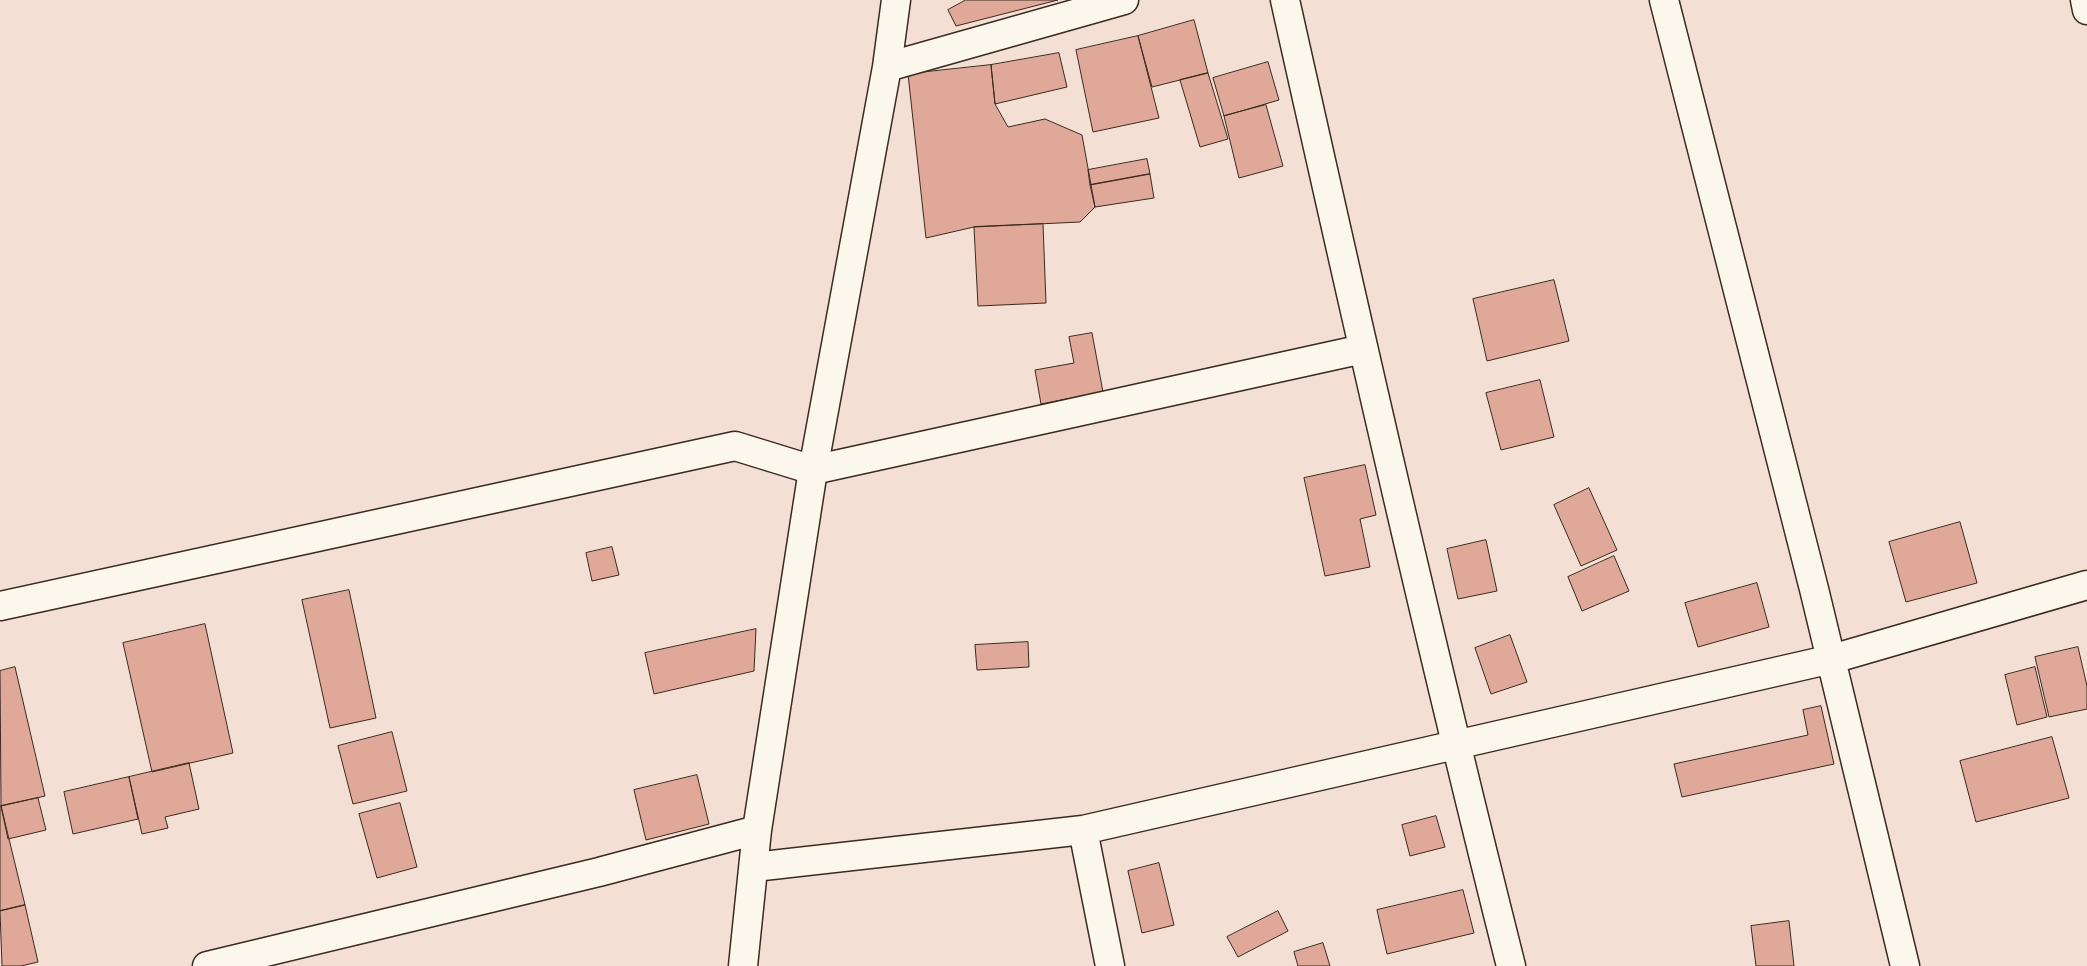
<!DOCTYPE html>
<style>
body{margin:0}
canvas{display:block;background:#f3dfd3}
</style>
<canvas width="2087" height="966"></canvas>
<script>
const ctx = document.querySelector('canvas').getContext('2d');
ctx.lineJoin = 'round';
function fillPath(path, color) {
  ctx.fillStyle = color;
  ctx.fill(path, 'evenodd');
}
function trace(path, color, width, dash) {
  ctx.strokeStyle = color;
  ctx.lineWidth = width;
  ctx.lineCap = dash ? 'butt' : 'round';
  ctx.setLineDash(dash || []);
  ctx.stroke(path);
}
const building = new Path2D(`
 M966 0H1058L956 26 948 10Z
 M1194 20 1208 73 1152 87 1138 36Z
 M1138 36 1159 118 1093 132 1076 50Z
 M1059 53 1067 87 995 104 991 65Z
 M1268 62 1279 100 1224 116 1213 78Z
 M991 65 995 104 1008 127 1045 119 1082 135 1095 207 1080 222 974 227 926 238 908 74Z
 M1208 73 1228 139 1200 147 1180 80Z
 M1266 105 1283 166 1239 178 1224 116Z
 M1147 159 1150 174 1090 185 1088 170Z
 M1150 174 1154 198 1095 207 1090 185Z
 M1043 224 1046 303 978 306 974 227Z
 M1554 280 1569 341 1487 361 1473 299Z
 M1092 333 1103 392 1041 404 1035 370 1074 363 1069 337Z
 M1540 380 1554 437 1501 450 1486 393Z
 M1365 465 1376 515 1360 519 1370 567 1325 576 1304 478Z
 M1589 488 1617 550 1581 566 1554 505Z
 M1960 522 1977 583 1906 602 1889 542Z
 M1486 540 1497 591 1458 599 1447 549Z
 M612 547 619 575 592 581 586 553Z
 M1614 556 1629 591 1582 611 1568 577Z
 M1757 583 1769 627 1698 647 1685 603Z
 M349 590 376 718 330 728 302 600Z
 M205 624 233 753 152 772 123 643Z
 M756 629 754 671 654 694 645 653Z
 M1510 635 1527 682 1491 694 1475 648Z
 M1028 642 1029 667 977 670 975 645Z
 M2078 647 2087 686V709L2049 717 2035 657Z
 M15 667 45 796 1 806 0 671Z
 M2035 667 2047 717 2017 725 2005 675Z
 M1821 706 1834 764 1682 797 1674 764 1808 735 1803 710Z
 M392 732 407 791 353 804 338 746Z
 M2052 737 2069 798 1976 822 1960 761Z
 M189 763 199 809 165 817 168 828 142 834 129 777Z
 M697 775 709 824 646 840 634 790Z
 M129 777 138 819 73 834 64 792Z
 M38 798 46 830 8 839 1 806Z
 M400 803 417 867 377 878 359 814Z
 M1 806 25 905 0 911V807Z
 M1436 816 1445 847 1410 856 1402 825Z
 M1159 863 1174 925 1142 933 1128 871Z
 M1463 890 1474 933 1387 954 1377 910Z
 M25 905 38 962 21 966H2L0 911Z
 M1278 911 1288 931 1238 957 1227 937Z
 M1789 921 1794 966H1756L1751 926Z
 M1323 943 1330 966H1298L1294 952Z`);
fillPath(building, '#e0a899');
trace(building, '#3b2a1e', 1);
const street = new Path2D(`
 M1285 0C1357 323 1430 645 1511 966
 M1664 0 1814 589 1905 966
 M2085 0 2087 10
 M887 67 1124 0
 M0 606 735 446 813 470 1363 349
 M1083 830 1110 966
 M754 867 1083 830 1832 659 2087 585
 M207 966 599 872 757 830
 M743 966 757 830 813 470 887 67 896 0`);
trace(street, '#3b2a1e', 31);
trace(street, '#fbf7ec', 28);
</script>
